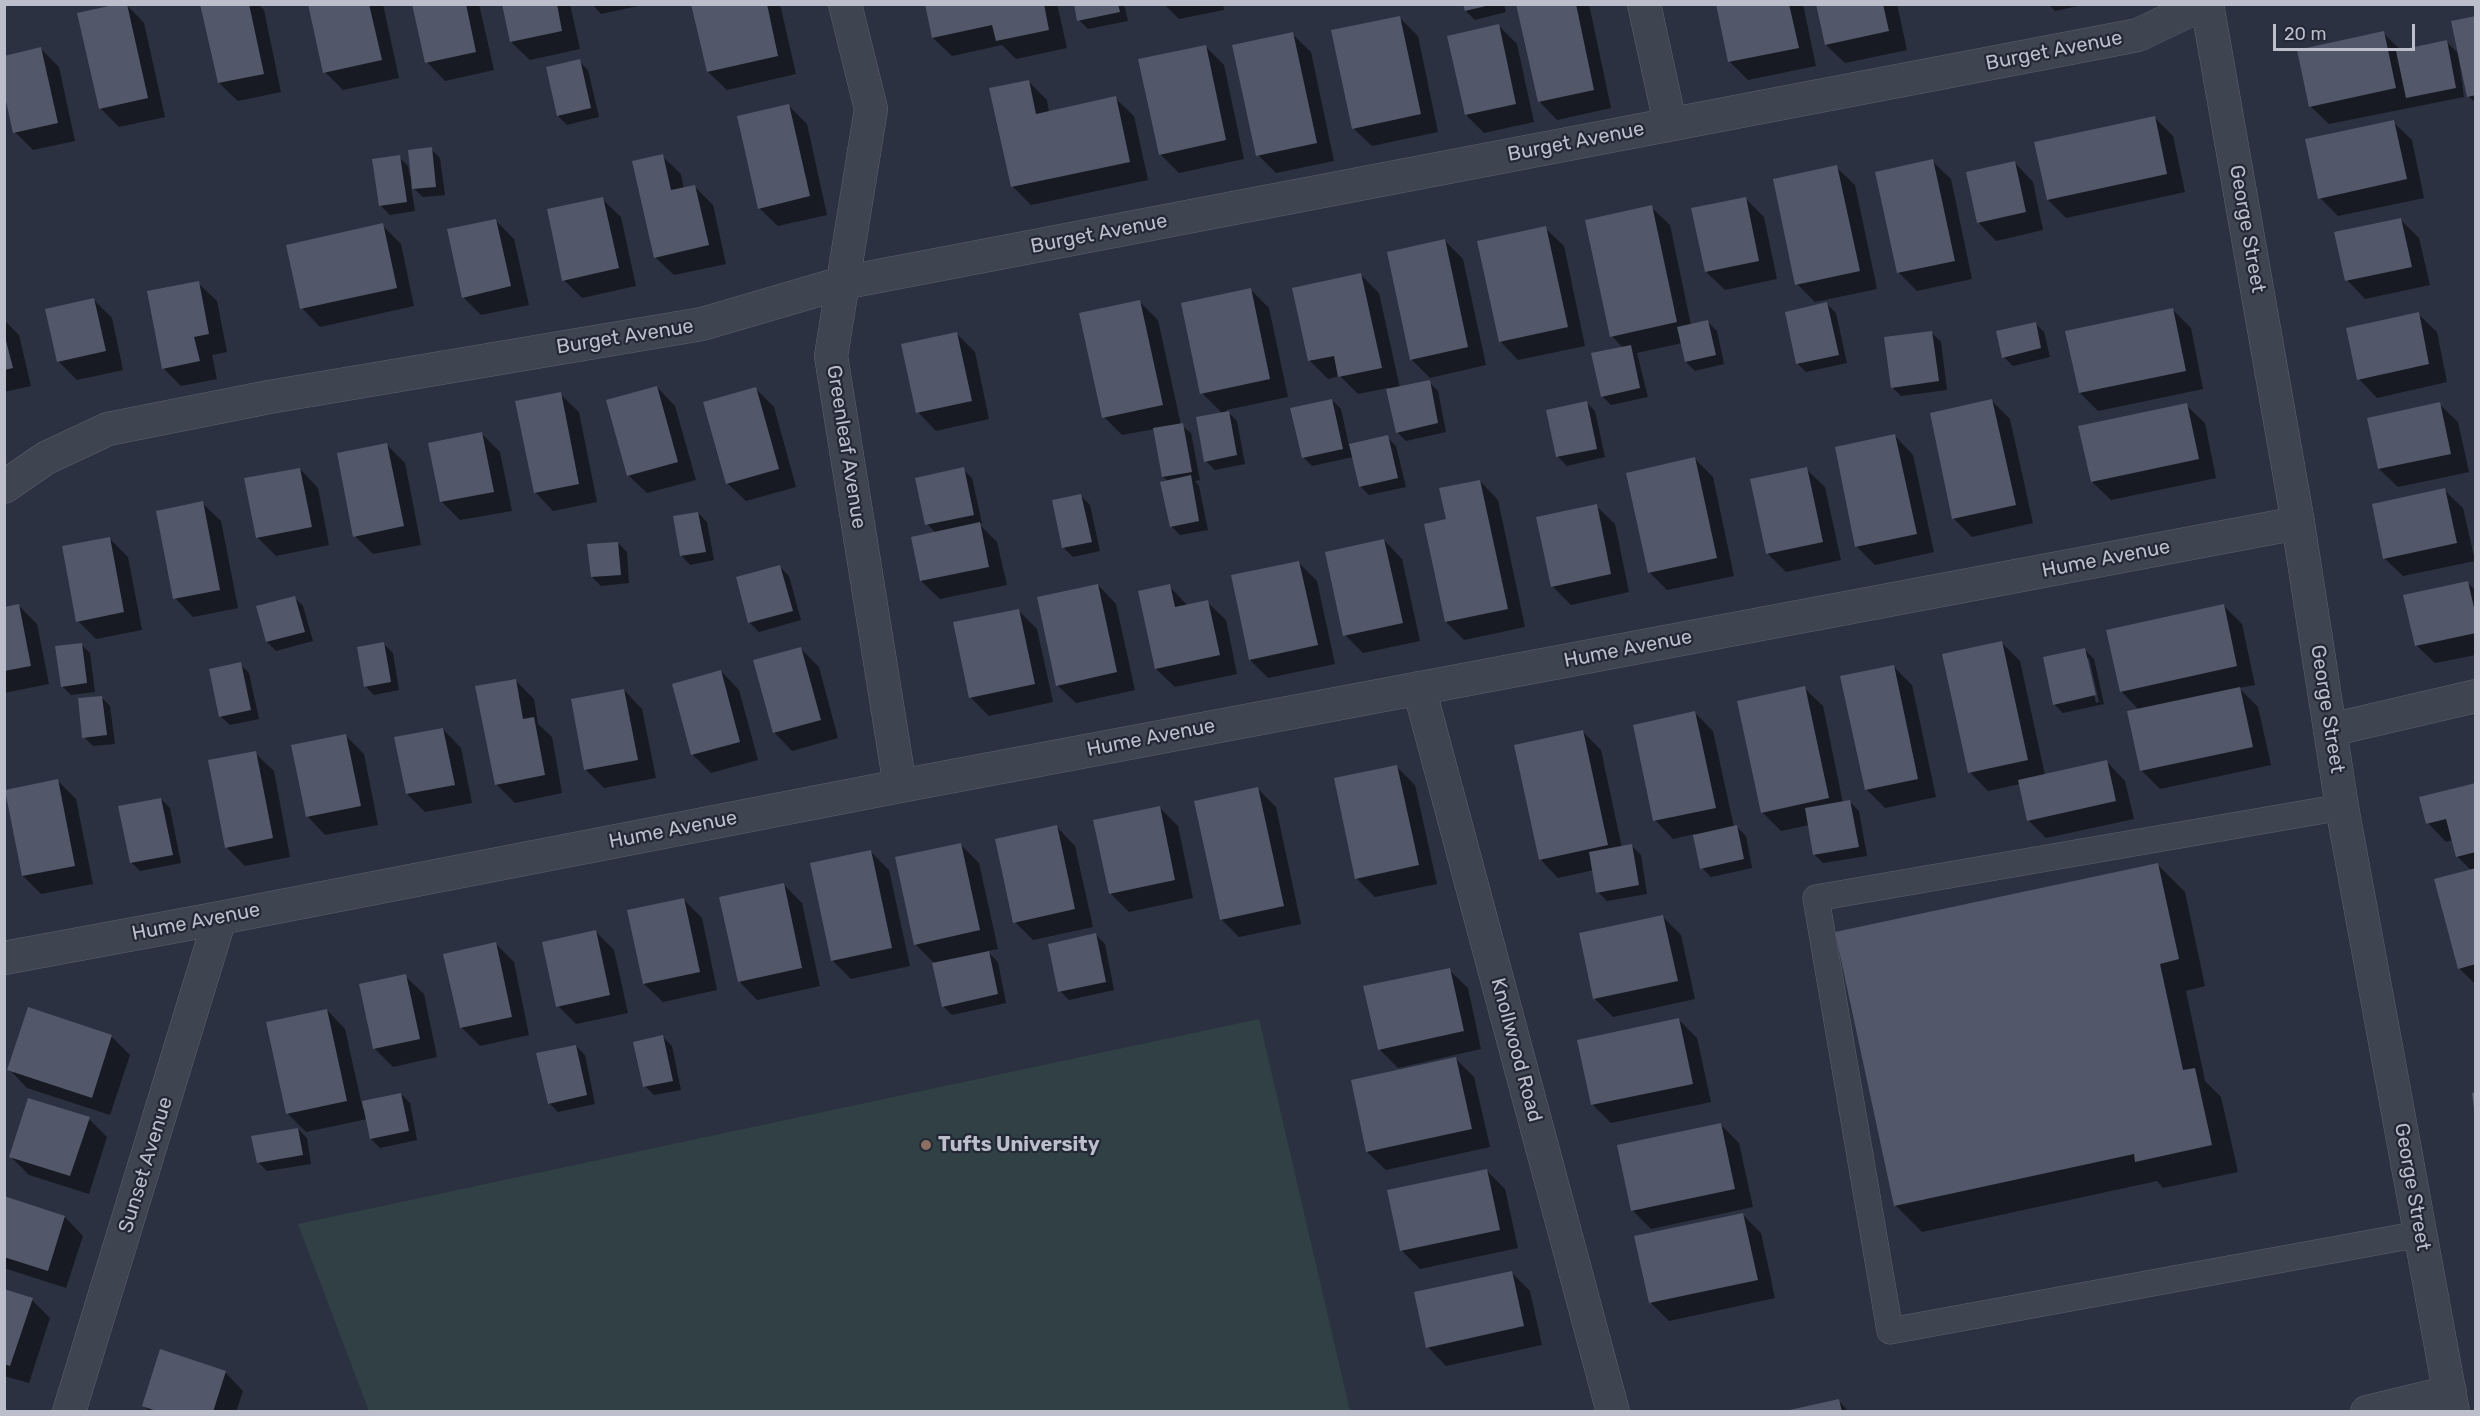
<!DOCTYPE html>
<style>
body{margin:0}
#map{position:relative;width:2480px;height:1416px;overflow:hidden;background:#2b3140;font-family:Rubik,sans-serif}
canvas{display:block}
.frame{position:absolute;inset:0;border:6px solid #bcbfcb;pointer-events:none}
.scale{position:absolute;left:2273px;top:24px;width:142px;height:27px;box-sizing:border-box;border:3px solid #bcbfcb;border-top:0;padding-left:8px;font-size:18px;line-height:21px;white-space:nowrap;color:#bcbfcb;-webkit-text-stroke:4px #232836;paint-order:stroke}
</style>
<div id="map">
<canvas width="2480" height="1416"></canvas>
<div class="frame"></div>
<div class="scale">20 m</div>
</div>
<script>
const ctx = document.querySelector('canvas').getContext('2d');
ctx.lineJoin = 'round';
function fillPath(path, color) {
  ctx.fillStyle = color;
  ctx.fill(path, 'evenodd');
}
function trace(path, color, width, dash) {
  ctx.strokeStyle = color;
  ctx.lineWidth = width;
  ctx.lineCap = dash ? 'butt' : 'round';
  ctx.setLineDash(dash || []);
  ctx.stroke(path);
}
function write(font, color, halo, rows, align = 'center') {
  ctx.font = font + ' Rubik,sans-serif';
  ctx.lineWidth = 4.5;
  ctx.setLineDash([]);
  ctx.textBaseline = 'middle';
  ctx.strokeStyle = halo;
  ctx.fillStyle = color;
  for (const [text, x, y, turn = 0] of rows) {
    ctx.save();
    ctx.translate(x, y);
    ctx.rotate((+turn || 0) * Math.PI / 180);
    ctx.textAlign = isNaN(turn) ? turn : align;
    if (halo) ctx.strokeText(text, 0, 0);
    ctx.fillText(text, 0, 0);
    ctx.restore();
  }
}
fillPath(new Path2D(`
 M1259 1019 1350 1411H369L298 1224Z`), '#304045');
fillPath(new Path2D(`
 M126 4 144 23 165 117 119 127 100 108Z
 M202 4H258L264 10 281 92 238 101 219 83Z
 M310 4H383L399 78 343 90 325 72Z
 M414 4H479L494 70 445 81 427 62Z
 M503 4H570L580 49 530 60 511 42Z
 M592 4H637L638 6 601 14Z
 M693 4H780L796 74 727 90 708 72Z
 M926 4H1057L1067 48 1016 59 1002 45 952 56 933 38Z
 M1075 4H1124L1128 21 1088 29 1079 20Z
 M1164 4H1223L1224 10 1179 19Z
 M1465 4H1504L1506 12 1475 20 1466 11Z
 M1518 4H1589L1611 108 1557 120 1539 101Z
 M1717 4H1803L1816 66 1748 80 1730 62Z
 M1818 4H1897L1907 50 1845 63 1826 45Z
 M2048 4H2087L2055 11Z
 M1399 17 1418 36 1438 132 1372 146 1353 128Z
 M2476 18V103L2468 96Z
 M1499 26 1517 44 1534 122 1484 133 1466 115Z
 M2383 33 2402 51 2447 42 2458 53 2464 97 2329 124 2310 106Z
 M1292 34 1311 52 1334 161 1276 173 1258 155Z
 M1206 47 1224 65 1244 159 1179 173 1160 154Z
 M41 49 59 67 75 141 33 150 15 132Z
 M579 61 588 70 599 117 567 125 558 116Z
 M1028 81 1047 100 1049 112 1115 98 1134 116 1148 180 1031 205 1012 186Z
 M789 106 807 124 827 215 778 226 759 208Z
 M2154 117 2173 136 2185 192 2066 218 2048 200Z
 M2393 122 2412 140 2424 198 2338 216 2320 198Z
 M431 149 440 158 445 195 423 197 411 186 415 211 390 215 381 206 374 161 399 157 408 166 410 176 412 175Z
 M662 156 681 174 684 189 694 186 713 205 726 264 674 275 655 257Z
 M1932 161 1951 179 1972 279 1917 291 1898 272Z
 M2015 163 2033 182 2043 230 1996 241 1978 222Z
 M1836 167 1855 185 1877 289 1815 302 1797 284Z
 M1745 198 1764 217 1777 279 1725 290 1706 272Z
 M602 199 621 217 636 286 582 298 564 280Z
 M1651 207 1670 225 1691 325 1708 322 1717 331 1724 364 1695 371 1686 362 1682 343 1637 353 1648 397 1611 405 1602 396 1623 348 1612 336Z
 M495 220 514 239 529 305 481 315 463 297Z
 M2401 220 2419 238 2430 285 2365 299 2347 280Z
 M382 225 401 244 414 306 320 327 302 308Z
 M1545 228 1564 246 1585 346 1518 360 1500 341Z
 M1445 241 1463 259 1486 365 1430 378 1411 359Z
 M1360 274 1379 293 1400 388 1429 382 1438 391 1446 432 1406 441 1397 432 1388 388 1358 394 1340 376 1328 379 1309 360Z
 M198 283 217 301 227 352 212 355 217 379 181 386 163 368Z
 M1250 289 1269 308 1288 397 1226 410 1237 421 1245 464 1215 470 1206 461 1223 414 1202 393Z
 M94 300 112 318 123 370 77 380 58 361Z
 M1140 302 1158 320 1181 425 1191 433 1200 480 1195 481 1199 486 1208 530 1180 535 1171 526 1168 481 1163 477 1155 429 1122 435 1104 417Z
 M1827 304 1836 313 1847 363 1806 372 1797 363Z
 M2172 309 2191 328 2203 389 2098 411 2080 393Z
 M2418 314 2437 332 2447 382 2377 398 2359 379Z
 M4 320 19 335 31 386 4 392Z
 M2035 323 2044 332 2050 357 2013 366 2004 357Z
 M956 333 975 352 989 419 936 431 918 412Z
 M1932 333 1941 342 1947 390 1901 396 1892 387Z
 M657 387 675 406 696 480 647 493 628 475Z
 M756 389 774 407 796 487 746 501 727 483Z
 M560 394 579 412 597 502 553 511 535 492Z
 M1332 400 1341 409 1349 446 1387 437 1396 446 1406 487 1369 495 1360 486 1353 457 1312 466 1303 457Z
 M1992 401 2010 419 2033 523 1972 537 1953 518Z
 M1586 402 1595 411 1605 457 1567 466 1558 457Z
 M2439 404 2458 422 2469 472 2398 487 2379 469Z
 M2186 405 2205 423 2216 478 2111 500 2092 482Z
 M482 434 500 452 512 511 460 520 442 502Z
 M1895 436 1913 455 1934 552 1875 565 1857 547 1836 448Z
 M387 445 405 463 421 545 373 554 355 536Z
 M1695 459 1713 477 1734 576 1667 590 1649 572Z
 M300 469 318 488 329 545 276 556 257 537Z
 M963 469 972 478 982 523 979 524 997 542 1007 585 940 599 921 581 936 533 927 524Z
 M1806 469 1825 487 1841 560 1786 572 1767 553Z
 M1480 481 1498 500 1525 627 1464 640 1446 622 1448 520Z
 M2444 490 2463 508 2475 561 2403 576 2384 558Z
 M1081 496 1090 505 1100 551 1073 557 1064 548Z
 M202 503 221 521 238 608 193 617 175 598Z
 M1596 506 1615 524 1629 592 1571 605 1552 586Z
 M698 513 707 522 714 560 690 565 681 555Z
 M109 538 128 557 142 630 96 639 78 621Z
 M1384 540 1402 559 1420 641 1363 653 1345 635Z
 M618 543 627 552 629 583 601 586 592 577Z
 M1298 562 1317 581 1335 664 1268 678 1250 660Z
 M780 567 789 576 801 620 759 632 750 623 738 579Z
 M2467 582 2476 591V655L2435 663 2416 645Z
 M1098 585 1116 604 1135 690 1076 703 1057 685Z
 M1169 586 1188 606 1207 602 1226 620 1237 674 1175 687 1156 669Z
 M294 597 303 606 313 641 276 651 267 642Z
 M19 606 37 624 49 684 4 693V609Z
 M2224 606 2242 624 2255 685 2239 688 2258 707 2271 765 2160 789 2142 771 2139 710 2121 691Z
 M1018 610 1037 629 1053 702 989 716 970 697Z
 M2001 642 2020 661 2045 775 2107 762 2125 781 2134 819 2046 838 2028 820 2020 784 1988 791 1970 772Z
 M81 644 90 653 95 692 71 695 62 686Z
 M384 644 393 653 399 690 374 695 365 686Z
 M800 648 819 667 838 738 792 751 774 732Z
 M2085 650 2094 659 2104 704 2063 713 2054 704ZM2086 658H2089L2099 702 2096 703Z
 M240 664 249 673 259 719 230 725 220 716Z
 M1894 667 1912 685 1936 797 1885 808 1866 789Z
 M721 671 739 690 758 760 711 773 693 755 673 685Z
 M515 680 534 699 538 724 552 737 562 793 515 803 496 784Z
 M1804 688 1823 706 1843 803 1850 802 1859 811 1867 856 1823 863 1814 854 1809 825 1781 831 1762 812Z
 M624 690 642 709 656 778 604 788 586 770Z
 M101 697 110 706 115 744 93 746 84 737Z
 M1695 713 1713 731 1734 827H1737L1746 836 1752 868 1711 877 1702 868 1695 834 1673 839 1655 820Z
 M443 729 461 748 472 803 425 812 407 794Z
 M1582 731 1601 750 1622 848 1632 846 1641 855 1647 894 1607 901 1598 892 1594 870 1558 878 1540 859Z
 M346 736 364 754 378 825 325 835 307 816Z
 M255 753 274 771 290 857 245 866 226 847Z
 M1397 767 1415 785 1437 884 1375 897 1357 879Z
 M58 781 76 799 93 884 41 894 23 876Z
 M2476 784V985L2459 968 2471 870 2458 857 2453 840 2446 842 2428 823Z
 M1258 789 1276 807 1301 924 1239 937 1221 919Z
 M161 799 170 808 181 863 140 871 131 862Z
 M1159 807 1178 826 1193 898 1129 912 1110 893Z
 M1057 827 1075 846 1093 927 1033 940 1015 922Z
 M960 844 979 863 998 949 987 951 998 962 1006 1003 952 1015 943 1006 936 965 915 944Z
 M871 852 889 870 910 966 851 979 832 960Z
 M2158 865 2185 892 2205 986 2186 991 2205 1081 2221 1097 2238 1172 2163 1188 2157 1181 1922 1232 1895 1205Z
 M784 885 802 903 820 986 757 1000 739 981Z
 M683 899 702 918 717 990 663 1002 644 984Z
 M1663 917 1681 935 1695 999 1613 1017 1595 999 1580 934Z
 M596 932 614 950 628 1013 576 1024 558 1006Z
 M1096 935 1105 944 1114 990 1069 1000 1060 991Z
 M496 944 514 962 529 1035 480 1046 461 1027Z
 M1449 970 1468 988 1481 1049 1398 1068 1379 1049Z
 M405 976 424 994 437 1057 393 1067 374 1048Z
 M29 1009 112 1037 130 1055 110 1115 27 1088 9 1069Z
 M327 1010 345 1029 363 1110 401 1094 410 1103 417 1140 380 1148 371 1139 367 1119 306 1132 287 1113Z
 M1679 1020 1697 1038 1711 1102 1611 1123 1593 1105 1578 1041Z
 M663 1037 672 1046 681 1090 654 1095 645 1086Z
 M576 1046 585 1055 595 1104 558 1112 549 1103Z
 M1456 1059 1474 1077 1490 1147 1386 1170 1367 1152Z
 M89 1119 107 1137 89 1194 29 1175 10 1156Z
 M1721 1125 1739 1143 1753 1207 1651 1229 1632 1210Z
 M298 1129 307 1138 311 1164 267 1171 258 1162Z
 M1486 1170 1505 1189 1518 1248 1420 1269 1401 1250Z
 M4 1198 65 1217 83 1236 66 1288 4 1268Z
 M1743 1215 1761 1233 1775 1298 1669 1321 1651 1303 1636 1237Z
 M1512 1273 1530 1291 1542 1345 1446 1366 1428 1347Z
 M4 1291 32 1300 50 1318 29 1383 4 1376Z
 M225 1372 243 1391 236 1412H150L144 1405Z
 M1838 1400 1849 1412H1787Z`), '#0007');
fillPath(new Path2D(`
 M118 4H127L148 98 99 109 77 13Z
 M200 4H249L264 74 218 83Z
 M308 4H369L382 60 323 73Z
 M412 4H466L476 52 425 63Z
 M502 4H557L562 31 510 42Z
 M691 4H767L778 56 707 72Z
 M925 4H1044L1049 30 996 41 992 25 932 38Z
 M1074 4H1118L1120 12 1077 21Z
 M1463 4H1490V5L1465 11Z
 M1516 4H1576L1594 90 1538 102Z
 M1716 4H1789L1799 48 1728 62Z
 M1816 4H1883L1889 31 1825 45Z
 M1400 16 1421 114 1352 129 1331 30Z
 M2476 16V95L2467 97 2451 21Z
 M1499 24 1516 104 1465 115 1447 36Z
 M2384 31 2396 88 2309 107 2297 50Z
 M1293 32 1317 143 1256 156 1232 45Z
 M2447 40 2456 88 2406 98 2396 51Z
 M1206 45 1226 140 1159 155 1138 59Z
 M41 47 58 123 13 133 4 92V56Z
 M580 59 591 108 557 116 546 67Z
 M1029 80 1036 114 1116 96 1130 162 1011 187 989 88Z
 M789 104 810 196 758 209 737 116Z
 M2155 116 2167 174 2047 200 2034 142Z
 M2394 120 2407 179 2318 199 2305 139Z
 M432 147 436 187 412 189 408 150Z
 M663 154 671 190 695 185 709 245 654 258 632 161Z
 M400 155 407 202 379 206 372 159Z
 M1933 159 1955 261 1897 273 1875 172Z
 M2015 161 2026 212 1977 223 1966 172Z
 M1837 165 1860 271 1795 285 1773 179Z
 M603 197 619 268 562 281 547 209Z
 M1746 197 1759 261 1705 272 1691 208Z
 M1652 205 1677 322 1610 337 1585 220Z
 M2401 218 2412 267 2345 281 2334 232Z
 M496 219 511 286 462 298 447 229Z
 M383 223 397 288 300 309 286 245Z
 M1546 226 1568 327 1499 342 1477 241Z
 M1445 239 1468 347 1410 360 1387 252Z
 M1361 273 1382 368 1338 377 1334 356 1308 361 1292 288Z
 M199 281 209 334 194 337 200 361 162 369 147 291Z
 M1251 288 1270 379 1200 394 1181 303Z
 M94 298 106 351 57 362 45 309Z
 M1140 300 1163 405 1102 418 1079 313Z
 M1827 302 1839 355 1796 364 1785 312Z
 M2173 308 2186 371 2079 393 2065 331Z
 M2419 312 2429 364 2357 380 2346 328Z
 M1708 320 1716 355 1685 362 1677 327Z
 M2036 322 2041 348 2002 358 1996 331Z
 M1932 331 1939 381 1891 388 1884 337Z
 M957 332 972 401 916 413 901 344Z
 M4 333 13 368 4 370Z
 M1631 345 1640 388 1601 397 1591 353Z
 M1430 380 1438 423 1396 433 1386 389Z
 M657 386 678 462 627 476 606 400Z
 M756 387 779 469 726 484 703 402Z
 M561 392 579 484 534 493 515 401Z
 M1332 399 1343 449 1302 458 1290 408Z
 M1992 399 2016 505 1952 519 1930 413Z
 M1587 401 1597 449 1556 457 1546 410Z
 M2440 402 2451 454 2378 469 2367 418Z
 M2187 403 2199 459 2091 482 2078 426Z
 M1229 411 1237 455 1204 462 1196 417Z
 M1183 423 1192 472 1162 477 1153 428Z
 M482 432 494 492 440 502 428 443Z
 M1895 434 1917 534 1855 547 1835 447Z
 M1388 435 1398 478 1359 487 1349 444Z
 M387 443 404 526 353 537 337 453Z
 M1695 457 1717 558 1648 573 1626 473Z
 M964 467 974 515 925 525 915 478Z
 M1807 467 1823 542 1766 554 1750 479Z
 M300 468 312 527 256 538 244 478Z
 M1191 475 1199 521 1170 527 1160 482Z
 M1480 480 1508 609 1445 622 1424 524 1446 519 1439 488Z
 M2445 488 2457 543 2383 559 2372 504Z
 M1081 494 1092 542 1062 548 1052 500Z
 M203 501 220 590 173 599 156 511Z
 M1597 504 1611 574 1551 587 1536 517Z
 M698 512 706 552 680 556 673 516Z
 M980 522 989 567 920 581 911 537Z
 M110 537 124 612 76 622 62 546Z
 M1384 539 1403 623 1343 636 1325 552Z
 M618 542 621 575 591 577 587 544Z
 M1299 561 1318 645 1249 660 1231 575Z
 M780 565 793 611 748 623 736 577Z
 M2468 581 2476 617V633L2415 646 2403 595Z
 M1098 584 1117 672 1056 686 1037 597Z
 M1170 584 1175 607 1208 600 1220 655 1155 669 1138 591Z
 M295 596 305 632 266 642 256 606Z
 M19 604 31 666 4 671V607Z
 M2224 604 2237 666 2120 692 2106 630Z
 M1019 609 1035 684 969 698 953 622Z
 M2002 641 2028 760 1968 773 1942 654Z
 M384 642 391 682 364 687 357 647Z
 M82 643 87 683 61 687 55 646Z
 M801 647 821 720 773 733 753 660Z
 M2085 648 2096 695 2053 705 2043 657Z
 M241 662 251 710 219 717 209 669Z
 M1894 665 1918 779 1865 790 1840 676Z
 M721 670 740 742 691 755 672 684Z
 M516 679 523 719 534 717 545 775 495 785 475 686Z
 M1805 686 1829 798 1761 813 1737 701Z
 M2240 687 2253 747 2140 771 2127 711Z
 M624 689 638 760 584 770 571 699Z
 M102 696 107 735 82 738 78 698Z
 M1695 711 1716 808 1653 821 1633 725Z
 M443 728 455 785 406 794 394 737Z
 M1583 730 1608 845 1539 860 1514 745Z
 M346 734 361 806 306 817 291 745Z
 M256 751 273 838 225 848 208 760Z
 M2107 760 2116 801 2027 821 2018 780Z
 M1397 765 1419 865 1355 879 1334 778Z
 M58 779 75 866 22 876 5 790Z
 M2476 783V852L2456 857 2446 819 2426 824 2419 797Z
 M1258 787 1284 906 1220 920 1194 801Z
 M161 798 173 855 130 863 118 806Z
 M1850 800 1859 847 1813 855 1805 808Z
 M1160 806 1175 880 1109 894 1093 820Z
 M1057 825 1075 909 1013 923 995 839Z
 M1737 825 1744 859 1700 869 1693 835Z
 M961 843 980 930 914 945 895 857Z
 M1632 844 1639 885 1596 893 1589 852Z
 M871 850 892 948 831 961 810 863Z
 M2158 863 2179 959 2160 964 2183 1070 2195 1068 2212 1145 2135 1162 2134 1154 1894 1206 1835 932Z
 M2476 868V964L2458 969 2434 879Z
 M784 883 802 968 738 982 719 897Z
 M684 898 700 972 643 984 627 910Z
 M1663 915 1678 981 1593 999 1579 933Z
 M596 930 610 995 556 1007 542 942Z
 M1096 933 1106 982 1058 992 1048 944Z
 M496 942 512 1017 460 1028 443 954Z
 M989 951 998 994 942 1007 932 963Z
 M1450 968 1464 1031 1378 1050 1363 986Z
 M406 974 420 1039 373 1049 359 984Z
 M28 1007 112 1035 92 1098 7 1070Z
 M327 1009 347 1101 286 1114 266 1022Z
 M1679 1018 1693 1084 1591 1105 1577 1040Z
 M663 1035 673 1081 643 1087 633 1042Z
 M576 1045 587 1095 548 1104 536 1053Z
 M1456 1057 1472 1129 1366 1152 1351 1080Z
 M2476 1092V1109H2474L2472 1093Z
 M401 1093 409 1131 370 1139 362 1101Z
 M28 1098 90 1117 70 1176 9 1157Z
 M1721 1123 1735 1189 1631 1211 1617 1145Z
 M298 1128 303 1155 257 1163 251 1136Z
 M1487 1169 1500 1230 1400 1251 1387 1190Z
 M4 1196 65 1216 48 1271 4 1257Z
 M1743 1213 1758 1280 1649 1303 1634 1236Z
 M1512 1271 1524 1326 1426 1348 1414 1292Z
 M4 1289 33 1298 10 1366 4 1364Z
 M160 1349 226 1371 213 1412H159L142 1406Z
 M1839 1399 1842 1412H1785V1411Z`), '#525869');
const service = new Path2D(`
 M2342 807 1816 898 1890 1331 2420 1234`);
const minor = new Path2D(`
 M845 4 871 109 831 356 900 786
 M1644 4 1670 123
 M4 487 46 458 108 429 269 397 702 324 842 283 2138 35 2203 4
 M1419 688 1613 1412
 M2330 730 2476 696
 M4 958 220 918 900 786 2298 523
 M69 1412 220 918
 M2367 1412 2450 1392`);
const tertiary = new Path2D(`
 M2207 4 2298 523 2342 807 2453 1412`);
trace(service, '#5d616e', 27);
trace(minor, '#5d616e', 34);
trace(tertiary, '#5d616e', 34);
trace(service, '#3f4451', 26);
trace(minor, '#3f4451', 33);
trace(tertiary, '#3f4451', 33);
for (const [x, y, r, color] of [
 [926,1145,6,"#8d6e63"]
]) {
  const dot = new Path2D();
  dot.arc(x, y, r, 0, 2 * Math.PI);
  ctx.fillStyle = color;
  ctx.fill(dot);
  trace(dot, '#232836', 2);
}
write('20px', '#bcbfcb', '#232836', [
 ["Burget Avenue",2054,51,-11],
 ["Burget Avenue",1576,142,-11],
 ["George Street",2247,229,80],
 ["Burget Avenue",1099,234,-11],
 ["Burget Avenue",625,337,-9],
 ["Greenleaf Avenue",846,447,81],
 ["Hume Avenue",2106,559,-11],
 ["Hume Avenue",1628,649,-11],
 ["George Street",2327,709,81],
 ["Hume Avenue",1151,738,-11],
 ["Hume Avenue",673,830,-11],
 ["Hume Avenue",196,922,-11],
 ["Knollwood Road",1516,1050,75],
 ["Sunset Avenue",146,1165,-73],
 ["George Street",2412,1187,80]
]);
write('bold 20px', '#bcbfcb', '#232836', [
 ["Tufts University",938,1145]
], 'left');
</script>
